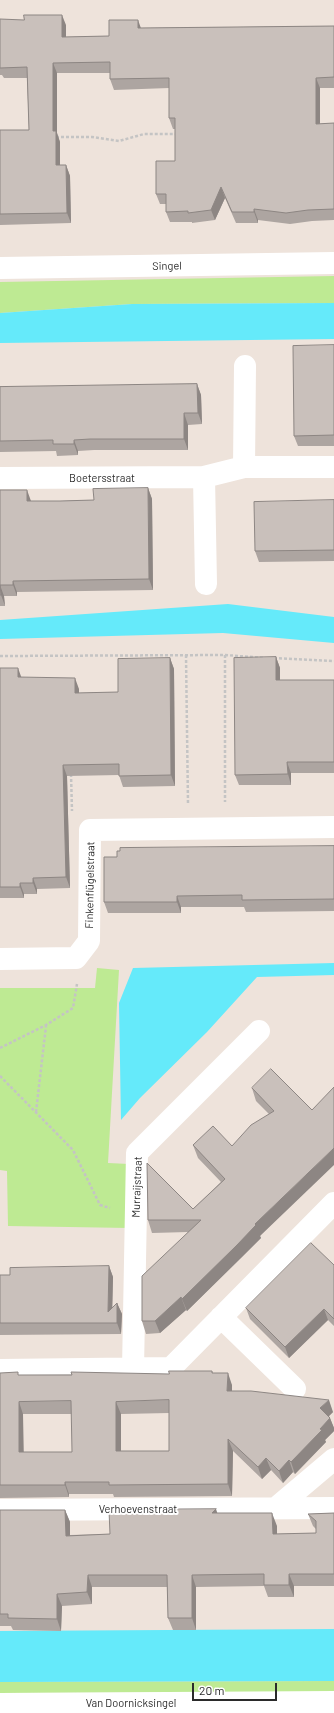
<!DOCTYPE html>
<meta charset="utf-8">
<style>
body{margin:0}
#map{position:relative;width:334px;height:1713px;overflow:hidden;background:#eee3db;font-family:Barlow,sans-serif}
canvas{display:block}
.scale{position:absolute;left:192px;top:1683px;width:85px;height:18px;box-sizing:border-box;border:2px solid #2b2b2b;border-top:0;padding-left:5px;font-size:12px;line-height:14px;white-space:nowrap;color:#2b2b2b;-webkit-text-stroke:3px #fff;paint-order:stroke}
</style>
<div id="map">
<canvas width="334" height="1713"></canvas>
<div class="scale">20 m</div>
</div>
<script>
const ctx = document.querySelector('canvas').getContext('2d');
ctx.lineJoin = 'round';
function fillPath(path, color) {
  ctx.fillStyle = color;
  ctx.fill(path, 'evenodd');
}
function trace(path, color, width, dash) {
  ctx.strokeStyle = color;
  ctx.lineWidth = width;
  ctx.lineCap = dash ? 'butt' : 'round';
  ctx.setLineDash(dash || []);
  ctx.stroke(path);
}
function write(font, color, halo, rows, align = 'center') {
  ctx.font = font + ' Barlow,sans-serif';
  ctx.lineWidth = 4;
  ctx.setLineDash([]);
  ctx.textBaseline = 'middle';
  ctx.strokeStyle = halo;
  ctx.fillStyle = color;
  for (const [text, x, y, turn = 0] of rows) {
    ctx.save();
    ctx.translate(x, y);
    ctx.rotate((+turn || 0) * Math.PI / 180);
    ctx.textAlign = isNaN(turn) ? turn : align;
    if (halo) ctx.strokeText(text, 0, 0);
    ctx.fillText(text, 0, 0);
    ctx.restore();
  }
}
fillPath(new Path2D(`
 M334 276V303L132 304 0 313V282Z
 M97 968 119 970 108 1163 129 1164V1228L8 1226 7 1171 0 1170V988H95Z
 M334 1681V1692L0 1693V1682Z`), '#beea93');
fillPath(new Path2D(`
 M334 303V339L0 343V313L132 304Z
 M228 604 334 617V643L223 633 0 639V620Z
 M334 963V975L257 977 207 1032 140 1098 121 1120 119 1003 133 968Z
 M334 1629V1681L0 1682V1631Z`), '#65eafa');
trace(new Path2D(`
 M56 137H92L119 141 144 134H177
 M186 655 188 804
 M225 655V802
 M0 656 225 655 265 658
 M274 658 334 661
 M71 774 72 811
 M0 1048 46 1025 73 1008 77 984
 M0 1076 73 1150 100 1205 110 1208
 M36 1112 46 1026`), '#c4c4c4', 2.5, [3, 2]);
trace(new Path2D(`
 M0 268 334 263
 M244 467 245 366
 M204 477 206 584
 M0 478 204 477 244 467H334
 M0 959 76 958 89 941 90 830 334 827
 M221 1317 295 1389
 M133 1369 137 1153 259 1031
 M0 1370 171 1368 334 1203
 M276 1508 334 1459
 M0 1510 334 1508
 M0 1704 334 1702`), '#fff', 22);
fillPath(new Path2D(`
 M0 19 66 25V37L109 36 141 28 334 26V88H320V124L334 123V220L312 221 290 224 258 220V223H236L225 198 215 220 192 223V222H170L166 212V204H160L156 194 175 161V129H173L169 118V88L114 90 110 79V73H57V133L60 142V165H66L70 176 71 223 0 225V130H29L27 78H4L2 75H0Z
 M334 345V446H298L294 436Z
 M197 384 201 395 202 424 188 425V450H94L78 451V455L57 456 56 451 0 452V387Z
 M148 488 152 499 153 590 17 592V596H4L5 606H0V490L31 501H60L94 500Z
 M334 500V561L259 562 255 551Z
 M276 657 280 668V680H334V773H291V785H239L235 775Z
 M170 658 174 669 175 786 123 787 119 775 67 776 70 888 37 889V894H24V898H0V668L21 677 79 689V693L118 692Z
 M334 846V911L246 912 244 907H181V913H108L104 902 117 857Z
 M252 1088 312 1110 260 1236 261 1238 187 1311 186 1310 160 1333 146 1334 142 1321 188 1232 152 1233 148 1220 193 1209 221 1182 198 1158 193 1145 232 1146 269 1114 256 1101Z
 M334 1265V1326L328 1320 289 1358 250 1319 246 1308Z
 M109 1266 113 1277 112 1308 117 1303 122 1314 121 1334 0 1335V1275H10Z
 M212 1371 213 1373 232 1385V1391L333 1412 329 1416 334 1428V1431L325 1440 326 1442 295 1474 293 1472 283 1483 271 1470 262 1479 233 1451 232 1496 114 1497 113 1494H69V1497L0 1498V1373L19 1375 169 1374ZM169 1413V1451H121V1414ZM23 1414H72V1452H23Z
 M0 1510H65L70 1522V1535L110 1534 217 1513 277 1526V1534L316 1533V1529L313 1526 308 1514 334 1513V1586H294V1597H268L264 1586 196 1587V1630H173L168 1618 167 1587H92V1604L62 1606 61 1631 13 1630 11 1626H0Z`), '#ada5a1');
fillPath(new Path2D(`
 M62 15 66 25V47L62 37Z
 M138 20 142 31 138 28Z
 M53 63 57 73V133L60 142V175L56 165 53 131Z
 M316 78 320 88V134L316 124Z
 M66 165 70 176 71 223 67 213Z
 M221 187 225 198 215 220 211 210Z
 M254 209 258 220V223L254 212Z
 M197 384 201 395 202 424 198 413Z
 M184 413 188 425V450L184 439Z
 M74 440 78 451V455L74 444Z
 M148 488 152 499 153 590 149 579Z
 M27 490 31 501H27Z
 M13 581 17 592V596L13 585Z
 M0 585 4 596 5 606 1 595Z
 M276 657 280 668V691L276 680Z
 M170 658 174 669 175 786 171 775Z
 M18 668 22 679 18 677Z
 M75 678 79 689V704L75 693Z
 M287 762 291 773V785L288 774Z
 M63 765 67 776 70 888 66 877Z
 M33 878 37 889V894L33 883Z
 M20 883 24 894V898L20 887Z
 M177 896 181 907V913L177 902Z
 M334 1148V1165L260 1236 261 1238 242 1257 187 1311 182 1299 255 1224Z
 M109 1266 113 1277 112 1323 108 1312Z
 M181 1297 186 1310 160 1333 155 1321Z
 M117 1303 122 1314 121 1334 117 1323Z
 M324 1309 328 1320 289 1358 285 1347Z
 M228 1373 232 1385V1403L227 1391Z
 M329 1400 333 1412 325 1420 320 1408Z
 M19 1402 23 1414 24 1464 19 1452Z
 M116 1402 121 1414V1464L116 1451Z
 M330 1418 334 1428V1431L325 1440 326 1442 295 1474 291 1462 320 1429Z
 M228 1439 233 1451 232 1496 228 1484Z
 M266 1458 271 1470 262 1479 258 1467Z
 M289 1460 293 1472 283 1483 279 1471Z
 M65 1482 69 1494V1497L65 1485Z
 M216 1509 220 1521 212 1513Z
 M65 1510 70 1522V1548L66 1536Z
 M272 1513 277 1526V1546L273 1534Z
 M289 1574 294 1586V1597L289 1585Z
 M88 1575 92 1587V1604L87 1592Z
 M192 1575 196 1587V1630L192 1618Z
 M57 1594 62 1606 61 1631 57 1619Z`), '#8d8683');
const building = new Path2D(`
 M24 15H62V37L109 36V20H138V28L334 26V77L316 78V124L334 123V209L308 210 286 213 254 209V212H232L221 187 211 210 188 213V211L166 212V194H156V161H175V118H169V78L110 79V62L53 63V131H56V165H66L67 213 0 214V130H29L27 67 0 68V19L24 20Z
 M334 345V435L294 436 293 346Z
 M197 384 198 413H184V439H90L74 440V444H53V440L0 441V387Z
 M148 488 149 579 13 581V585H0L1 595H0V490H27V501H60L94 500 93 489Z
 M334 500V550L255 551 254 502Z
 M276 657V680H334V762H287L288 774 235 775 234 658Z
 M170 658 171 775 119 776V764L63 765 66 877 33 878V883H20V887H0V668H18V677L75 678V693L118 692V659Z
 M334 846V899L242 900V895L177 896V902H104V857H117V851H120V848Z
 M271 1069 312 1110 334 1087V1148L255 1224 256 1225 237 1245 182 1299 181 1297 155 1321H142V1276L201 1220H148L147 1163 193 1209 225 1179 193 1145 213 1126 232 1146 251 1125 274 1111 252 1088Z
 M311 1243 334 1265V1319L324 1309 285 1347 246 1308Z
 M109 1266 108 1312 117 1303V1323H0V1275H10V1268Z
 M169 1371H212V1373H228L227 1391H251L329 1400 320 1408 330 1418 320 1429 322 1430 291 1462 289 1460 279 1471 266 1458 258 1467 228 1439V1484L109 1485V1482H65V1485H0V1373L18 1372V1375H72L71 1372 169 1374ZM169 1400V1451H116V1402ZM71 1401 72 1452H19V1402Z
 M216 1509 212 1513H272L273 1534 316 1533V1521L308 1514 334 1513V1574H289V1585H264V1574L192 1575V1618H168L167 1575H88L87 1592 57 1594V1619L8 1618V1614H0V1510H65L66 1536 110 1534 109 1510Z`);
fillPath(building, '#c9c0bb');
trace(building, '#8d8683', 1);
write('11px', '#2b2b2b', '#fff', [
 ["Singel",167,266,-1],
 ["Boetersstraat",102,478],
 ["Finkenflügelstraat",90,885,-89],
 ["Murraijstraat",137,1187,-88],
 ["Verhoevenstraat",138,1509],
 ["Van Doornicksingel",131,1703]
]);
</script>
